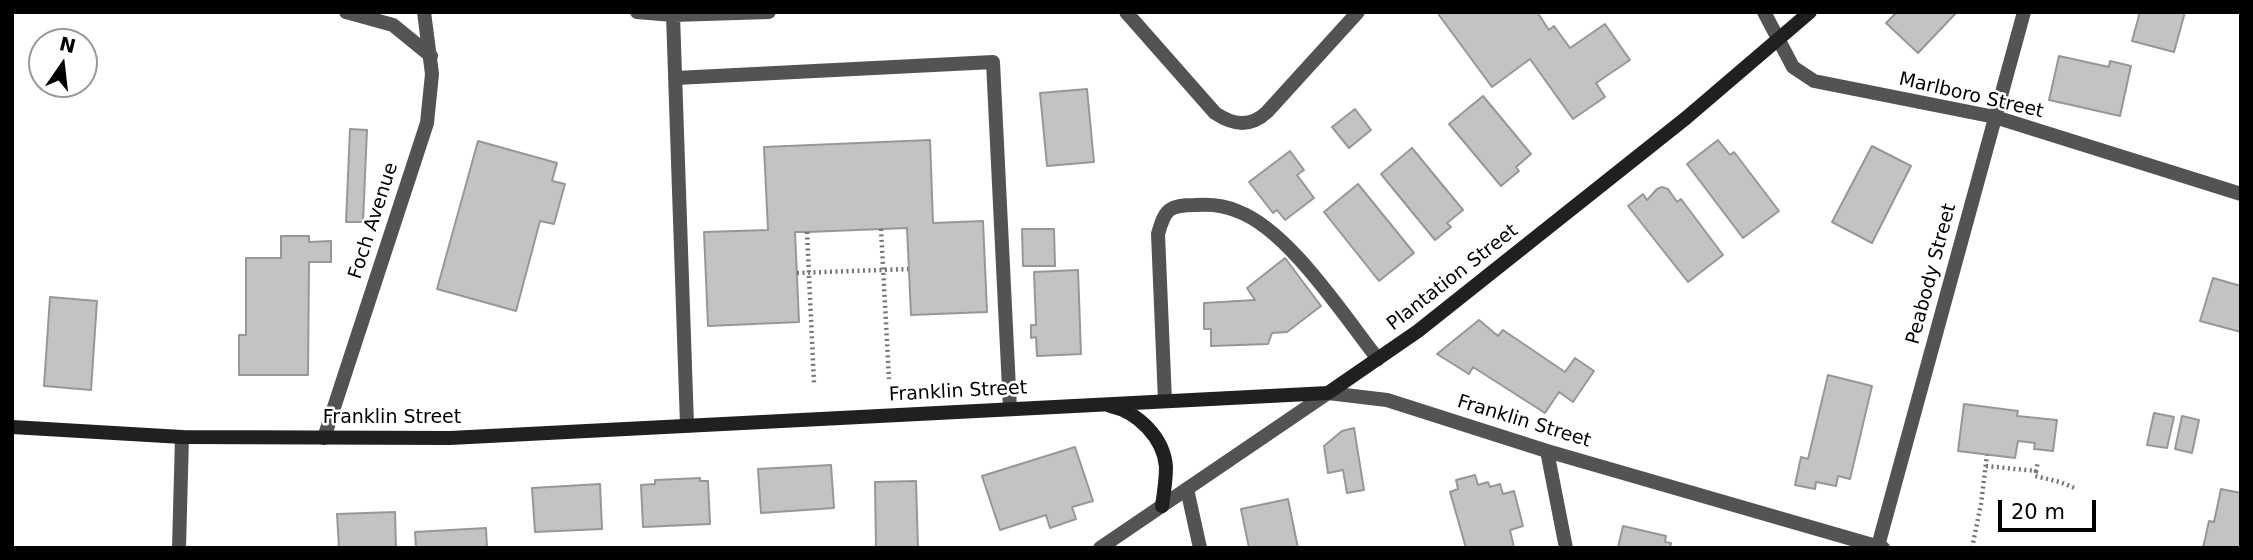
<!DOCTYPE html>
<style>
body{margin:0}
#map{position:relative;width:2253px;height:560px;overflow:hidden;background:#fff;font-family:"DejaVu Sans",sans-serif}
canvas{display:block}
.frame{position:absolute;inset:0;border:14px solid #000;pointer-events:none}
.north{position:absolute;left:28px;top:28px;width:70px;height:70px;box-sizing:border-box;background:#fff;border:2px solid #999;border-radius:50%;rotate:14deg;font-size:19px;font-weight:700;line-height:28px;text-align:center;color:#000}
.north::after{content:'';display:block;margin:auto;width:24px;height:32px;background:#000;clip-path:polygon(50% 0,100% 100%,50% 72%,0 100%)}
.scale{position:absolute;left:1998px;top:500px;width:98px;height:32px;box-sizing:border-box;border:4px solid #000;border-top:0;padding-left:9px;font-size:21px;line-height:24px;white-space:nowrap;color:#000;-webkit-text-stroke:5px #fff;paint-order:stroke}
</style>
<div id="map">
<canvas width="2253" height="560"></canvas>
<div class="frame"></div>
<div class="north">N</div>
<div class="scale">20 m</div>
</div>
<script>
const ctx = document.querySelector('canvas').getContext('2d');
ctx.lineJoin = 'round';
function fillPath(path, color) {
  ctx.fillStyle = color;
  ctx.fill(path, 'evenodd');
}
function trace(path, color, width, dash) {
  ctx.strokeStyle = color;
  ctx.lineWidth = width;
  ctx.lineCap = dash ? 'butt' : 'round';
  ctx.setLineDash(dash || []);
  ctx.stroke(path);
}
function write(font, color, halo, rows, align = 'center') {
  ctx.font = font + ' "DejaVu Sans",sans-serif';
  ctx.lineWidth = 5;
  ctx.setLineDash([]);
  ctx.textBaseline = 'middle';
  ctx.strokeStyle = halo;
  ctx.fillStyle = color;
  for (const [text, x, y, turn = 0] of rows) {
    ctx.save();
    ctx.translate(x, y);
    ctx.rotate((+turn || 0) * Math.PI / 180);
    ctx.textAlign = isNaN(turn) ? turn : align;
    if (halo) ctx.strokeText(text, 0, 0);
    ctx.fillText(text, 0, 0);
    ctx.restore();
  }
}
const building = new Path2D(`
 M1439 12H1537L1549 30 1554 26 1570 48 1605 24 1630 60 1596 83 1605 97 1573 119 1530 59 1492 87 1439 15Z
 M1897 12H1957L1918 53 1886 23Z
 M2140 12H2185L2174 52 2132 41Z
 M2059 56 2109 67 2110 61 2131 66 2120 116 2049 100Z
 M1087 89 1094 162 1047 166 1040 93Z
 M1483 96 1531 154 1516 167 1519 171 1501 186 1449 124Z
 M1355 109 1371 130 1349 148 1332 127Z
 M350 129 367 130 363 222H346Z
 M930 140 933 223 983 221 987 312 911 315 907 228 807 232H795L799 322 708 326 704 232 768 230 764 147Z
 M1718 140 1730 155 1734 152 1779 211 1743 238 1687 164Z
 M478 141 557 163 552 181 565 184 554 224 540 221 516 311 437 289Z
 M1872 146 1911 166 1872 243 1832 222Z
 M1412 148 1463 210 1447 223 1451 227 1435 240 1381 174Z
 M1290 151 1304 170 1297 175 1314 198 1285 220 1277 210 1273 213 1249 182Z
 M1358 184 1414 253 1379 281 1324 212Z
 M1662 187 1668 189 1677 202 1681 199 1723 255 1688 282 1628 206 1643 194 1647 200 1657 189Z
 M1022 229H1054L1055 266H1023Z
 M281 236H309V242L331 241V262H309L308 375H239V335H246V258H281Z
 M1285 258 1321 306 1287 332 1272 333 1268 344 1211 346V329H1204V303L1255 300 1247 288Z
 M1078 270 1081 354 1037 356 1036 337 1031 338V325H1036L1034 272Z
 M2213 278 2241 286V332L2200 321Z
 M50 297 97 301 91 390 44 386Z
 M1479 320 1498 336 1503 330 1565 372 1575 358 1594 371 1573 402 1559 392 1545 413 1473 367 1469 374 1437 354Z
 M1828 375 1872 386 1850 479 1838 476 1836 486 1816 482 1815 489 1795 485 1801 457 1808 459Z
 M1964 404 2018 411 2017 416 2057 420 2053 451 2034 449 2035 443 2018 441 2015 458 1958 451Z
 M2154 413 2174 417 2167 448 2147 445Z
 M2182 416 2199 420 2192 453 2175 449Z
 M1354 428 1364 490 1347 493 1343 470 1328 473 1324 446 1342 431Z
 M1075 447 1093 501 1072 507 1076 519 1050 528 1046 515 1000 530 982 476Z
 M831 465 834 508 761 513 758 469Z
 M1475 475 1478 485 1488 482 1490 487 1500 484 1503 494 1514 491 1523 526 1510 530 1514 548H1466L1450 492 1458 489 1456 480Z
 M700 478V481H708L710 524 643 527 641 485 655 484V480Z
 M916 481 918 548H876L875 482Z
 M600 484 602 529 535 532 532 488Z
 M2221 489 2241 493V548H2203L2209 521 2214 522Z
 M1288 499 1298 548H1249L1241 509Z
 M395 512 396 548H339L337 514Z
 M1623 526 1666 536 1665 542 1671 543 1670 548H1618Z
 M486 528 487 548H416L415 532Z`);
fillPath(building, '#c3c3c3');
trace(building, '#979797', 2);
trace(new Path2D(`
 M881 229 889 379
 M807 232 814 383
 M797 273 908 269
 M1986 466 2036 471 2038 461
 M2036 471 2035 476 2060 482 2077 489
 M1972 548 1981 504 1987 455`), '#757575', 4.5, [2, 3.5]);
trace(new Path2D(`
 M346 12 393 25 431 56
 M637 12 673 15
 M1126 12 1215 113C1233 125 1250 128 1267 112L1358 12
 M676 78 993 62 1010 409
 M1165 401 1158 234C1165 209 1169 205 1195 205 1209 204 1224 205 1237 211 1288 229 1344 316 1378 359
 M687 425 673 15 769 12
 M324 438 427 123 432 74 424 12
 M179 548 182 437`), '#535353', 14);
trace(new Path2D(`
 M1764 12 1793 67 1814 81 1995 117 2241 194
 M1547 451 1566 548
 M1187 489 1200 548
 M1878 546 2024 12`), '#535353', 14);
trace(new Path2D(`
 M1100 548 1328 393 1387 400 1547 451 1883 548`), '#535353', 14);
trace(new Path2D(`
 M1110 406C1138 412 1164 438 1166 467 1166 480 1164 493 1162 506
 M12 427 182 437 450 438 1328 393 1418 331 1686 118 1810 12`), '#202020', 14);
write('19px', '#000', '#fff', [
 ["Marlboro Street",1971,96,13],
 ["Foch Avenue",374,221,-72],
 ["Peabody Street",1932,274,-75],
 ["Plantation Street",1453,278,-38],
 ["Franklin Street",958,392,-3],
 ["Franklin Street",392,418],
 ["Franklin Street",1524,422,17]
]);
</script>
